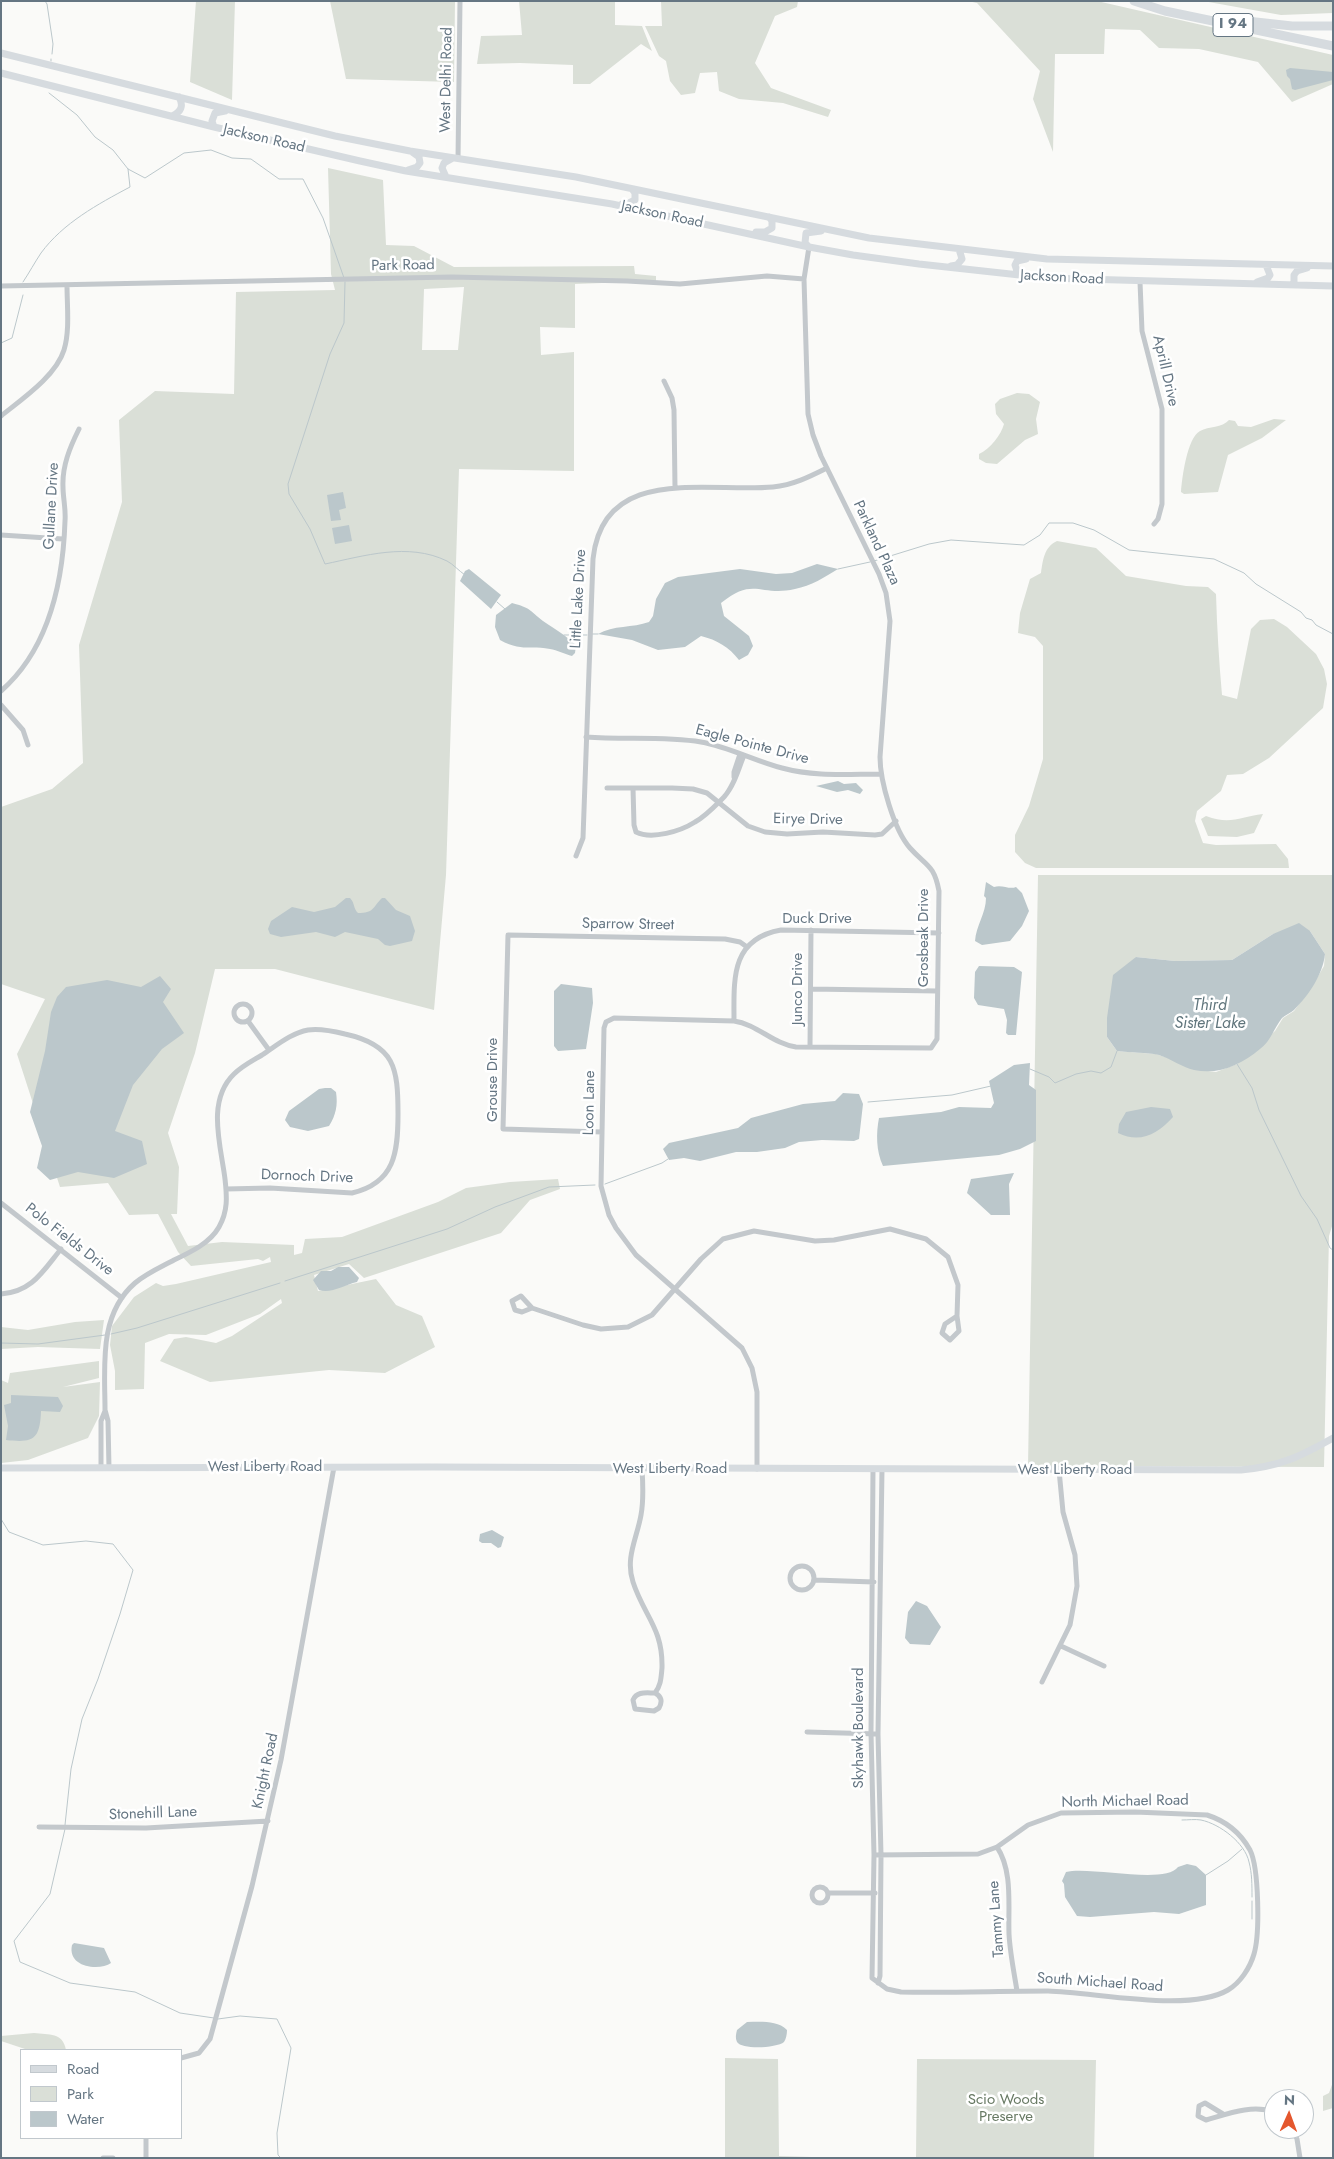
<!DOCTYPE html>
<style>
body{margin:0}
#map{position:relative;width:1334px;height:2159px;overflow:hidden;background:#fafaf8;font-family:Jost,sans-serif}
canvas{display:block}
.frame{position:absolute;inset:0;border:2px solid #657683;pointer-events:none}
.legend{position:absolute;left:20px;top:2049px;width:162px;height:90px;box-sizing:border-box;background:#fff;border:1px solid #c1c8cd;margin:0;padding:6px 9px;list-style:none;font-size:15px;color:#657683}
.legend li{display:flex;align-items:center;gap:10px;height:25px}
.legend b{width:25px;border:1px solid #c1c8cd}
.north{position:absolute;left:1264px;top:2089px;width:50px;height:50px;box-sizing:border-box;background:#fff;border:1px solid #c1c8cd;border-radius:50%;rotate:2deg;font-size:14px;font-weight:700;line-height:20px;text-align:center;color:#657683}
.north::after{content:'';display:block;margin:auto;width:18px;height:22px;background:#e4572e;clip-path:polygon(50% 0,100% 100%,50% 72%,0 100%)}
</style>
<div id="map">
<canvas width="1334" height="2159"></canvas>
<div class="frame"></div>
<ul class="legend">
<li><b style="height:6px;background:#d6dbdf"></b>Road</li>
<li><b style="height:14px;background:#dadfd7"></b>Park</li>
<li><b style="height:14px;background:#bbc7cb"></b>Water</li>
</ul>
<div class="north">N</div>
</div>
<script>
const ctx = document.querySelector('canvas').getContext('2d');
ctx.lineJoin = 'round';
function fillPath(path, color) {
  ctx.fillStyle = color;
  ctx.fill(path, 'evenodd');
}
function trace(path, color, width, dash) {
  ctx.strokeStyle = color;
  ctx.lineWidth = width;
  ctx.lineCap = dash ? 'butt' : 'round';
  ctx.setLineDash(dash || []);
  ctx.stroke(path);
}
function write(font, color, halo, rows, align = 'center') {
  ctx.font = font + ' Jost,sans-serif';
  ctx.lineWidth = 5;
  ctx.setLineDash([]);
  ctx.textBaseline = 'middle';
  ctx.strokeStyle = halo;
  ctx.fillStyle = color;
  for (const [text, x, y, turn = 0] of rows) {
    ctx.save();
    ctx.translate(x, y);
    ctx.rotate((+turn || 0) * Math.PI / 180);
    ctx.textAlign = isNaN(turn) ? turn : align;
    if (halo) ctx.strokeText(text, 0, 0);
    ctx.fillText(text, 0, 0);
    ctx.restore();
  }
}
fillPath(new Path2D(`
 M196 1H235L232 100 190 82Z
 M330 1H455L454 82 346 79Z
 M519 1H615V25L642 26 652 51 641 44 590 84H573V65L520 63 477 64 481 36 522 35Z
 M661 1H798L797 7 775 16 755 63 771 88 831 110 828 117 783 103 739 99 719 91 717 72 700 73 695 93 681 95 670 81 666 61 659 56 645 26H662Z
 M968 1H1097L1333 55V84L1292 102 1258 62 1199 49 1159 48 1140 30 1105 29 1104 54H1055L1053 152 1033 99 1040 71 977 3Z
 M1203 1H1333V13L1281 15Z
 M328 168 383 180 386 245 414 246 454 267 634 266 635 274 656 276V281L575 284V328L540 327 541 355 574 352V471L459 469 446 875 434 1010 275 969H215L195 1053 168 1133 179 1167 177 1214H171L188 1246 222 1242 294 1245V1255L302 1253 305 1239 342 1237 438 1202 466 1188 510 1182 558 1179 560 1189 530 1200 501 1233 364 1278 349 1264 314 1275 318 1291 376 1279 396 1305 422 1316 435 1347 385 1373 329 1370 210 1382 160 1361 174 1339 186 1337 216 1343 232 1336 282 1303 281 1299 260 1314 206 1335 169 1334 145 1343 144 1389 115 1390V1371L110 1345 112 1326 134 1297 156 1283 163 1286 176 1284 271 1262 270 1257 263 1261 258 1259 191 1266 178 1252 158 1214 129 1215 108 1183 60 1187 17 1054 45 999 1 984V807L52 789 83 763 79 645 122 502 119 420 155 391 234 394 236 292 335 290 331 274ZM464 287 458 350H422L424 289Z
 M1017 393 1029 394 1040 402 1036 419 1038 434 1025 440 997 464 986 463 979 459V454C990 449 1001 435 1004 424L996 414 995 404 1000 399Z
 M1274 419 1286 420 1262 438 1228 455 1218 492 1184 494 1181 492C1182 478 1187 438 1200 431 1209 426 1222 428 1229 420L1235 421 1238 426 1251 427Z
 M1057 541 1096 548 1126 576 1186 586 1208 587 1216 594C1217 628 1219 662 1222 695L1237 699 1251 629 1260 620 1274 619 1287 627 1316 654 1324 669 1327 684 1323 708 1269 758 1243 774 1227 775 1221 791 1197 811 1195 821 1203 843 1216 845 1276 844 1288 859 1289 868H1036L1025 863 1015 852V835L1029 806 1043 759V646L1035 637 1018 633 1020 613 1030 579 1041 573C1043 560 1044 547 1057 541Z
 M1263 814 1254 833 1237 837 1208 836 1201 819 1206 816C1230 825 1240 817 1263 814Z
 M1038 875H1333V1223L1329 1236 1324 1467 1028 1466ZM1310 931 1325 954 1324 966 1314 983 1294 1011 1283 1018 1275 1031 1237 1064 1216 1072 1193 1069 1174 1060 1156 1054 1117 1051 1107 1037 1136 957 1175 961 1232 960 1273 934Z
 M104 1320 100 1349 38 1347 1 1349V1327L28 1330 75 1322Z
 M99 1361V1378L63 1387 100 1382 99 1416 88 1438 28 1460 1 1463V1380L8 1383 10 1373Z
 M34 2033C49 2035 63 2032 66 2050H28L1 2041V2036Z
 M725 2058 778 2059 779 2156 844 2158H725Z
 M917 2059 1096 2060 1094 2158H916Z
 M1333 2082V2108L1323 2111V2096L1329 2093Z`), '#dadfd7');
fillPath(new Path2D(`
 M1290 68 1333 72V80L1295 90 1292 89 1290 79 1287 76 1286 70Z
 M343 492 346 508 339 510 341 520 331 521 327 495Z
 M349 525 352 541 335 544 332 528Z
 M817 564 838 569C825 577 811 586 795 589 760 597 754 576 721 603L724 616 749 636 753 646 748 655 739 660C729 647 717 640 701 636L685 647 658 650 632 640 598 634C613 625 633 628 649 622L653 616 656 599 665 583 678 577 740 569 776 574 792 573Z
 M469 569 501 595 491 609 460 581 465 571Z
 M512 603C531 608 529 610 543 621 555 629 565 635 576 645L575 653 572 656C565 654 557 650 550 649 530 645 522 652 500 640L495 627 496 615Z
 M838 781 844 784 856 783 863 790 860 794 848 790 837 792 816 786Z
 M986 882 994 887C1002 884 1009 890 1016 887L1022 893 1029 911 1022 926 1010 941 982 945 975 941C976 926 986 913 986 898L984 896Z
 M346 898H350C355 903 353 908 358 913 374 913 372 908 382 898H385L396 910 410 916 415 931 412 941 390 946 385 945 378 939 345 932 335 937 316 932 281 937 270 934 268 929 271 921 292 907 314 912 335 907Z
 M1299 923 1310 931 1325 954C1323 974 1309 995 1294 1010 1291 1013 1285 1015 1282 1018 1274 1028 1271 1041 1260 1049 1241 1065 1219 1075 1194 1070 1182 1067 1171 1059 1159 1055 1146 1052 1131 1053 1117 1051L1107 1037V1018L1113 975 1136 957 1175 961 1232 960 1273 934Z
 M979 966 1014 967 1022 972 1016 1035H1008L1006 1033 1007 1020 1004 1009 978 1005 974 998 975 972Z
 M160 976 171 989 163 1002 184 1033 162 1049 133 1085 115 1131 142 1141 147 1164 114 1178 78 1172 50 1180 37 1168 42 1146 30 1112 45 1051 51 1012 57 997 66 987 107 980 141 987Z
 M561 984 592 988 593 1003 586 1049 558 1051 554 1046V991Z
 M1030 1063 1029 1085 1036 1090V1141L1020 1149 999 1155 883 1166C876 1151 876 1133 879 1118L941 1112 959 1107 991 1108 994 1103 989 1081 1014 1065Z
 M325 1088H331L336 1092C338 1105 336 1115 329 1126L308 1131 290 1127 285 1120 289 1111 319 1089Z
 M843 1093 859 1094 863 1104 859 1139 854 1141 822 1140 799 1142 785 1148 757 1152H736L700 1161 684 1158 669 1160 663 1149 669 1143 738 1128 751 1118 803 1104 835 1101Z
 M1151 1107 1170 1109 1173 1117C1158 1134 1140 1144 1118 1133L1119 1124 1126 1112Z
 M1014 1173 1009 1184 1010 1215H991L967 1193 971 1179Z
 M338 1267H349L359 1278 357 1282C344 1285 331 1294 319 1290L313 1280 321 1271H331Z
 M11 1395 58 1397 63 1406 60 1412 41 1411C40 1440 33 1443 6 1440L8 1426 4 1405 11 1403Z
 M492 1530 504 1537 501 1547 498 1548 491 1543H482L479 1541 480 1534Z
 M916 1601 927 1606 941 1627 930 1645 910 1644 905 1638 908 1612Z
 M1187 1864 1196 1866 1206 1875V1905L1179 1914 1154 1912 1090 1917 1077 1916 1065 1897 1064 1884 1062 1881 1066 1872C1090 1866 1165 1885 1178 1867Z
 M74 1943 104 1948 111 1963C100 1971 67 1968 72 1945Z
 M747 2022C760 2022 777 2020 787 2030 787 2034 786 2039 784 2042 777 2048 742 2050 737 2042 735 2038 736 2034 737 2030Z`), '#bbc7cb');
trace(new Path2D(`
 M45 1 47 4 53 44 52 54
 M51 61V59
 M49 93 77 115 95 137 113 150 128 169 145 178 184 153 211 150 232 158 251 159 279 179H303L323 218 344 278
 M23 282C29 273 35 262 41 253 63 223 98 204 130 187L128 169
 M345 282 344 323 330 354 288 484 289 494 310 529 325 564C364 556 408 542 447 561 453 564 459 571 465 575
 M1 343 12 338 23 295
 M874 561 929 544 951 540 1024 545 1040 535 1049 523H1073L1094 530 1129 550 1214 559 1244 573 1256 584 1301 612 1306 618 1312 620 1316 625 1333 634
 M838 569 870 562
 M497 602 505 609
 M591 634H598
 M564 635H587
 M1237 1064 1252 1088 1259 1110 1301 1196 1317 1219 1330 1248 1333 1250
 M1030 1069 1049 1077 1055 1083 1076 1074 1091 1071 1101 1073 1111 1067 1117 1051
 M868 1102 952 1095 991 1086
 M605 1184 662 1163 668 1159
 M285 1281 447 1229 495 1207 549 1187 595 1185
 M111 1334 137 1328 280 1283
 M1 1343 38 1344 105 1335
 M1 1519 9 1532 43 1545 86 1541 113 1544 133 1570 120 1614 98 1679 82 1719 71 1769 65 1825
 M1182 1820C1188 1820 1195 1819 1201 1820 1220 1824 1245 1843 1249 1862 1252 1873 1252 1885 1252 1897
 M65 1829 50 1894 14 1941 20 1962 70 1983 135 1992 180 2013 214 2018
 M1206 1875 1228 1861 1242 1849
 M1252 1901V1919
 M218 2019 240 2016 277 2019 291 2048 277 2133 278 2155 281 2158`), '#bbc7cb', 1);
trace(new Path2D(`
 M458 159 460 1
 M1140 282 1142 331 1162 409V504L1158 519 1154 524
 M1 286 452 277 627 281 680 284 767 276 804 279
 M664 381 672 398 674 410 675 488
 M1 416C22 399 56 376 64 350 70 330 67 306 67 285
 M1 535 63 539
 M1 691C49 649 63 582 65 521 66 509 63 498 63 487 62 466 70 447 79 429
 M1 705 23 730 28 745
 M586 737C624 740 664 736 701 742 729 747 755 761 782 768 815 777 847 774 881 774
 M734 777V772L740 754
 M607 788H672L693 789 707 793 748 826 765 832 787 834 823 832 875 835 882 834 896 821
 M633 788 634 825 636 832C652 840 681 831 695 822 706 816 716 805 724 797 734 786 739 768 744 755
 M576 856 583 838 593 559C603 464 707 493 773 487 793 485 809 477 827 468
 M811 989 937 991
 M234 1013a9 9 0 1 1 18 0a9 9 0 1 1-18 0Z
 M248 1021 269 1050
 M734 1021C734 980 730 939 781 930L939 933
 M810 1047 811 930
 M602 1132 503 1129 508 935 725 939 740 942 747 947
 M1 1203 122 1298
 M1 1294C32 1292 43 1271 61 1249
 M532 1308 522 1312 515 1310 512 1301 521 1296 532 1308 583 1325 601 1329 628 1327 652 1315 701 1259 723 1239 754 1231 815 1241 834 1240 890 1229 926 1239 948 1257 958 1285 957 1316 945 1324 942 1333 950 1340 959 1331 957 1316
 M101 1468V1421L105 1411
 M109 1468 108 1421 105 1410C105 1367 98 1315 135 1283 147 1273 161 1267 174 1260 191 1252 210 1243 219 1227 228 1211 227 1197 225 1179 221 1146 206 1101 234 1074 242 1066 252 1061 262 1055 276 1046 291 1033 308 1030 320 1028 333 1031 345 1034 395 1045 398 1068 398 1114 398 1152 395 1183 352 1193L270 1188 226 1189
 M642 1469C643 1484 644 1499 641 1515 637 1538 625 1558 633 1582 644 1616 663 1628 662 1668 661 1678 661 1685 655 1693 646 1693 637 1691 633 1700L635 1709 654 1711 659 1708C663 1701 661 1696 655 1693
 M757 1469V1392L752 1368 742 1348 636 1255 616 1228 609 1215 601 1186 604 1028 606 1022 614 1018 734 1021C757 1024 773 1044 796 1047L931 1048 937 1039 939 891C934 864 926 866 910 848 894 830 880 781 880 757L890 621 886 593 879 574 821 456 813 435 808 414 804 279 809 247
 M873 1469 871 1733 874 1855 872 1978 887 1989 901 1992C950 1993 999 1991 1048 1991 1095 1992 1189 2013 1228 1990 1240 1983 1250 1968 1254 1954 1260 1934 1259 1868 1250 1850 1240 1832 1226 1821 1207 1815L1135 1812 1061 1813 1028 1825 997 1847 978 1854 874 1855
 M790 1578a12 12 0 1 1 24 0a12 12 0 1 1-24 0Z
 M815 1580 874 1582
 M1061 1646 1104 1666
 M1042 1682 1070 1625 1077 1586 1075 1555 1063 1512 1059 1470
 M807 1732 878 1734
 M39 1827 146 1828 268 1821
 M997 1847C1013 1871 1008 1906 1009 1934 1010 1953 1014 1972 1017 1991
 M812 1895a8 8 0 1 1 16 0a8 8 0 1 1-16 0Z
 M830 1893H875
 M878 1983 880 1976 881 1855 878 1734 882 1469
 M181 2058 199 2053 210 2039 252 1886 281 1760 334 1467
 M1223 2114 1205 2103 1199 2106 1198 2116 1206 2120C1227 2114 1252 2104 1274 2112
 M1292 2129 1297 2139 1300 2158
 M103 2158H113
 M146 2158V2138`), '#c3c8cc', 5);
trace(new Path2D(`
 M1 53 335 136 410 151 576 177 869 238 1047 259 1333 266
 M1 73 214 127 360 161 406 171 612 204 809 247 853 255 919 264 1047 278 1333 286
 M172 116C181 112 184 106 179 97
 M214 127 212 121 215 113 225 111
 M408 170 417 167 420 163 419 157 412 152
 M446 177 442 168 444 163 453 158
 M622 204H627L635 200V193L632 189
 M756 232H765L772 228V221L769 217
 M809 247 805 243 806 233 821 231
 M951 266 957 265 962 259 959 249
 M1023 276 1017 271 1015 265 1017 261 1026 259
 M1257 282 1268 278 1270 275 1266 265
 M1294 284V275L1297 271 1307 268
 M1 1468 433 1467 1241 1470C1281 1466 1299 1457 1333 1438`), '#d6dbdf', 7);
trace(new Path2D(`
 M1134 1 1165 11 1333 46
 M1238 20 1292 26H1333`), '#d6dbdf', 9);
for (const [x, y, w] of [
 [1233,25,40]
]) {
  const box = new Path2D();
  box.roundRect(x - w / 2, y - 11.5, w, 23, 4);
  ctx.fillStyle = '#fff';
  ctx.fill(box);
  trace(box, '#657683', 1);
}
write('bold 14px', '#657683', null, [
 ["I 94",1233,25]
]);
write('15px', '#657683', '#fff', [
 ["West Delhi Road",447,80,-89],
 ["Jackson Road",264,139,13],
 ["Jackson Road",662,215,12],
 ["Park Road",403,266,-1],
 ["Jackson Road",1062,278,3],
 ["Aprill Drive",1165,371,77],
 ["Gullane Drive",52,506,-87],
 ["Parkland Plaza",876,543,65],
 ["Little Lake Drive",579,599,-87],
 ["Eagle Pointe Drive",752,745,15],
 ["Eirye Drive",808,820,1],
 ["Duck Drive",817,919],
 ["Sparrow Street",628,925,1],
 ["Grosbeak Drive",924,938,-90],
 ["Junco Drive",798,989,-90],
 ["Grouse Drive",493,1080,-90],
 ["Loon Lane",590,1103,-89],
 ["Dornoch Drive",307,1177,2],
 ["Polo Fields Drive",69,1240,38],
 ["West Liberty Road",265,1467],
 ["West Liberty Road",670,1469],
 ["West Liberty Road",1075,1470],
 ["Skyhawk Boulevard",859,1728,-90],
 ["Knight Road",266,1771,-78],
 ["North Michael Road",1125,1802,-1],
 ["Stonehill Lane",153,1814,-2],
 ["Tammy Lane",997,1919,-94],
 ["South Michael Road",1100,1983,4]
]);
write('15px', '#687a64', '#fff', [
 ["Scio Woods",1006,2100],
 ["Preserve",1006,2117]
]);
write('italic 16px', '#60757c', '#fff', [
 ["Third",1210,1006],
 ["Sister Lake",1210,1024]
]);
</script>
